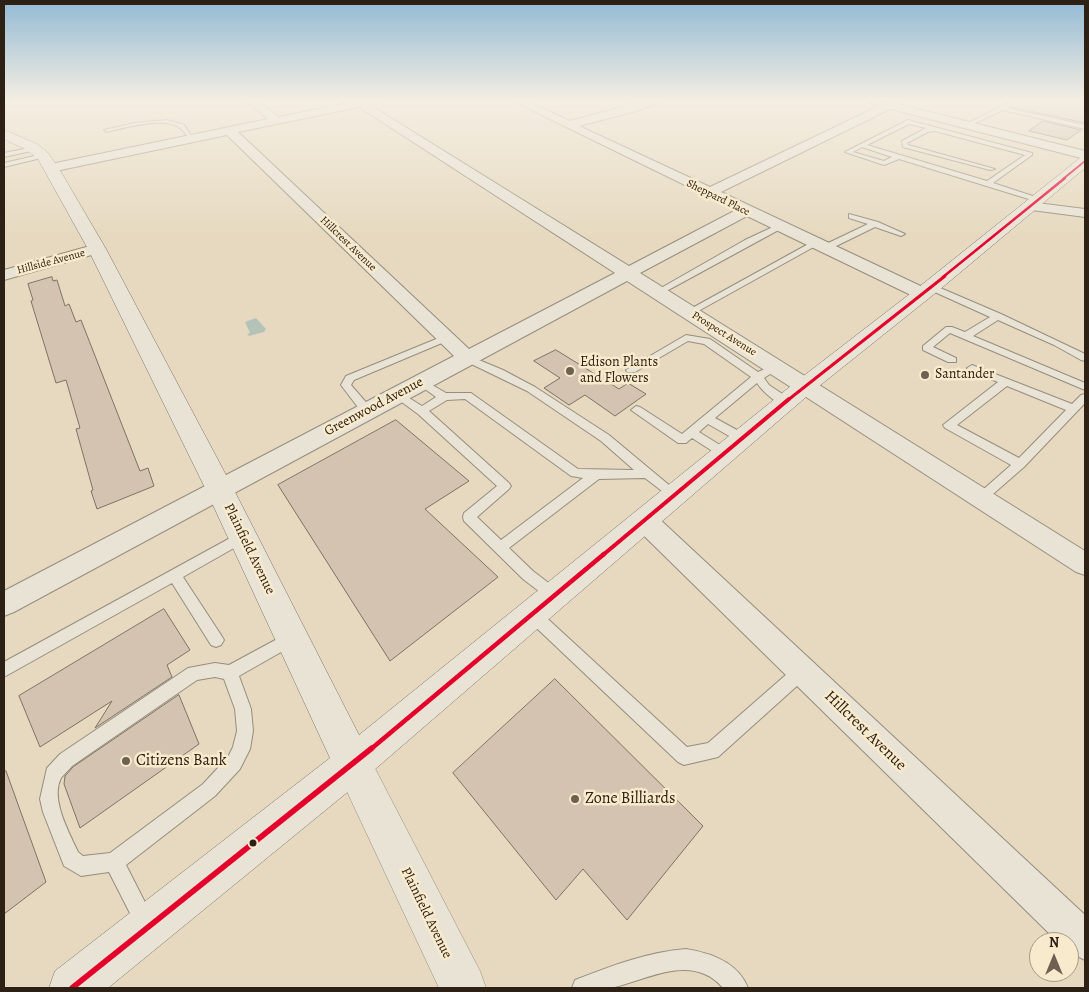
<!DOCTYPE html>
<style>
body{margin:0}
#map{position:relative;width:1089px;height:992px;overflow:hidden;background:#e6d9bf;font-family:Alegreya,serif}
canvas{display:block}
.frame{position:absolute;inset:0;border:5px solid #2d2014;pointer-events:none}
.north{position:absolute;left:1029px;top:932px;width:50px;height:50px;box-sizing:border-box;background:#f8eacc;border:1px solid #a79982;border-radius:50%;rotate:0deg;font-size:14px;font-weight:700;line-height:20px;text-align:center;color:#2d2014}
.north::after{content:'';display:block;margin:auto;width:18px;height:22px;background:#6e6150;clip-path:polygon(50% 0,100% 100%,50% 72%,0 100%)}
</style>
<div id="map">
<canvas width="1089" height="992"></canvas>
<div class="frame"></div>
<div class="north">N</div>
</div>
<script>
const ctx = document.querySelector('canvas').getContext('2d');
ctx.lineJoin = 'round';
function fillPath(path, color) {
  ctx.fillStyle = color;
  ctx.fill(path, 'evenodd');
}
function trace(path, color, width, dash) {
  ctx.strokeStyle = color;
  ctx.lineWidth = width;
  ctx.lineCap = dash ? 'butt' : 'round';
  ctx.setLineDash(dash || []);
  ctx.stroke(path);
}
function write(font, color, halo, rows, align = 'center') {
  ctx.font = font + ' Alegreya,serif';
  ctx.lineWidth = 5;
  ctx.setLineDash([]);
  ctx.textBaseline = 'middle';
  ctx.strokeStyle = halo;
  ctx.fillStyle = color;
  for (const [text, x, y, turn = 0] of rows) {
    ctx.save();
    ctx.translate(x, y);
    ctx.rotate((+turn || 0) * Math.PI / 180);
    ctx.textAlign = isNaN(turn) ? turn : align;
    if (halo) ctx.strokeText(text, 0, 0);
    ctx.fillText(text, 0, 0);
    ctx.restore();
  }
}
fillPath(new Path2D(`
 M256 318 266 329 264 332 249 336 247 334 250 333 245 322Z`), '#b4c3b7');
const building = new Path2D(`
 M1007 100H1085V123L1011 107 1012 103Z
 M1043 121 1081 130 1067 140 1029 131Z
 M52 277 53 281 57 280 65 306 69 304 76 322 81 320 140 471 148 468 154 486 97 509 91 491 93 490 76 429 80 428 66 380 56 383 31 301 33 300 28 284Z
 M556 350 619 389 628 383 646 394 615 416 585 395 569 405 544 388 560 378 534 361Z
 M396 420 469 481 425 509 498 577 390 661 278 485Z
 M164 609 190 650 167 665 172 677 95 728 112 701 40 747 19 696Z
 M555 679 703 826 627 920 583 869 556 900 453 773Z
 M179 695 199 744 80 828 64 784 65 776 73 767Z
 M6 771 46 882 4 914V772Z`);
fillPath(building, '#d4c3b0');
trace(building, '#7c7365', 1);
const service = new Path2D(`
 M1008 103 1011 105 1007 108 1085 125V129L1003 110 969 126 964 125Z
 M167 120 184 125 194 140H190C187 136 184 131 180 128 166 116 124 128 107 132L104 130 135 123Z
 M908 120 1032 153V155L993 183 1042 199 1035 201 899 159 884 165 845 152ZM909 124 926 128 902 141 903 147 990 170 995 169 908 145 907 143 928 132 935 131 1025 155 987 181 867 145ZM862 147 892 157 884 161 853 152Z
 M34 147 36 148V150L4 157V153Z
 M43 154 46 156 45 157 4 167V163Z
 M849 214 878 222 905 234 901 236 875 227 828 250H822V246L868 224 849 218Z
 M777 225 784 227 661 294 658 295 654 292 745 240Z
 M812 242 819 244 693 314 690 315 685 312Z
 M931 284 1001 314 1085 354V361L1081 360 1054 345 998 320 973 336 1085 383V390L950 333 933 347 956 358V362H948L923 350V346L946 327H952L965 332 990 317 928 289V285Z
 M446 335 451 338 449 340 354 380 351 385 371 408 372 411 371 414H363L341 385 346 376Z
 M686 335 710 339 758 372 776 364 781 367 764 378 769 385 790 399 791 402 790 405C779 407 763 392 757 383L715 418 746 435 748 438 746 441H738L708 424 699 432 728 450 730 453 728 456H720L692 438 686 443H678L631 410 636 406 640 407 682 434 751 377 704 344 688 341 635 372H627L626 370Z
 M467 355 503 370 535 387 609 435 681 495 679 498H671L645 478 599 479 509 548 533 571 559 591 561 595 559 599 554 601 549 599 523 579 464 521 463 517 464 513 497 486 418 414 392 395 393 393H401L422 406 436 397 418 384 417 382 418 380 422 379 446 393H471L578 469 634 470 601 441 527 391 463 360 462 358ZM465 399 571 476 583 478 501 540 477 517 509 489 511 486 509 483 429 411 447 400Z
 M972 365 1072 404 1081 395 1085 394V403L1024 467 985 501H977L975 498 977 495 1011 465 945 428 943 425 998 382 968 370 967 368ZM1007 386 1066 410 1019 458 957 425Z
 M243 531 248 532 250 536 248 540 183 577 221 635 224 640 221 645 216 647 211 645 172 583 4 677V662Z
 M532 608 537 609 687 747 708 743 796 666 802 664 808 666 810 671 808 676 718 757 684 765 678 762 527 619 525 614 527 609Z
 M292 631 297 633 300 638 297 643 239 676 251 709 253 731 250 749 240 769 215 796 126 865 155 922 152 929 145 932 138 929 109 872 81 876 64 866 43 812 40 799 47 768 60 754 188 668 215 663 229 665ZM215 677 224 679 235 709 237 731 233 747 228 757 203 784 110 853 83 856 78 852C69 832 50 799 61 778 64 774 69 770 72 766L197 680Z
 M686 949C711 953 738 962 748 988H723C692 952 648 980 611 988 600 991 584 989 572 988L575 980C611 966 647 952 686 949Z`);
const minor = new Path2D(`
 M245 100H257L279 117 361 100H382L370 105 629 266 736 210 511 100H525L570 121 648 100H664L640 110 579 126 710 187 879 106 863 100 888 102 895 100 899 103 898 104 1085 151V159L890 109 721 192 927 289 929 293 927 297H915L747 216 640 273 1085 551V575L1076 572 627 281 14 612 4 616V591L454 356 227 135 51 172 45 168 51 164 268 119ZM359 107 615 273 469 349 238 132Z
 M1029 202 1085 209V217L1024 209 1022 206Z
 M97 244 102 246 105 249 102 252 4 280V270Z
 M644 510 653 513 1085 915V960L1069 952V942H1058L635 527 632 520 635 513Z`);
const tertiary = new Path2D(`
 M353 745 366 751 480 971 486 988H439L334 764 340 751Z`);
const secondary = new Path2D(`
 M4 130 37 144 48 153 61 172 106 249 234 490 359 735 797 381 924 283 1080 158 1085 157V168L938 291 813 391 366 777 108 988H49L55 971 330 758 206 490 88 249 38 159 27 150 4 139Z`);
trace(service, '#958d7d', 2);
trace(minor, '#958d7d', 2);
trace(tertiary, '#958d7d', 1);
trace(secondary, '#7c7365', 1);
fillPath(service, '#e9e3d6');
fillPath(minor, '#e9e3d6');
fillPath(tertiary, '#e9e3d6');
fillPath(secondary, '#e9e3d6');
trace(new Path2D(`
 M1063 179 1085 161`), '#e4002b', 2);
trace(new Path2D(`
 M943 277 1065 178`), '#e4002b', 2.5);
trace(new Path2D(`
 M788 400 945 276`), '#e4002b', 3);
trace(new Path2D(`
 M603 555 789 399`), '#e4002b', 4);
trace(new Path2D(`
 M371 749 604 554`), '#e4002b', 4.5);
trace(new Path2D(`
 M72 988 372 748`), '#e4002b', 5.5);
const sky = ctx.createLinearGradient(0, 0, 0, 239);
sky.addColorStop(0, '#93bad4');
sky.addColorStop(0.42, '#f4eee2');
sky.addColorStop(1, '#f4eee200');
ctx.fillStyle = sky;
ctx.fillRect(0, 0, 1089, 239);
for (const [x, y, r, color] of [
 [570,371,5,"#6e6150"],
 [925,375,5,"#6e6150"],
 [126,761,5,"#6e6150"],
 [575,799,5,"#6e6150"],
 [253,843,4.5,"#2d2014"]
]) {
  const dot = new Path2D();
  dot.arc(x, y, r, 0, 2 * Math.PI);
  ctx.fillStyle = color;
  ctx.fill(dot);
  trace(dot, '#f8eacc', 2);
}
write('11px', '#2d2014', '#f8eacc', [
 ["Sheppard Place",718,198,26],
 ["Hillcrest Avenue",348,244,44],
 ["Hillside Avenue",51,262,-15],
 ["Prospect Avenue",724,334,32]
]);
write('14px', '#2d2014', '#f8eacc', [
 ["Edison Plants",580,363],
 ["and Flowers",580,379],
 ["Santander",935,375]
], 'left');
write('14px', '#2d2014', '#f8eacc', [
 ["Greenwood Avenue",374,407,-28],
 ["Plainfield Avenue",249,549,64],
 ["Plainfield Avenue",426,913,64]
]);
write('16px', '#2d2014', '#f8eacc', [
 ["Hillcrest Avenue",865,731,44]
]);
write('16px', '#2d2014', '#f8eacc', [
 ["Citizens Bank",136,761],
 ["Zone Billiards",585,799]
], 'left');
</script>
